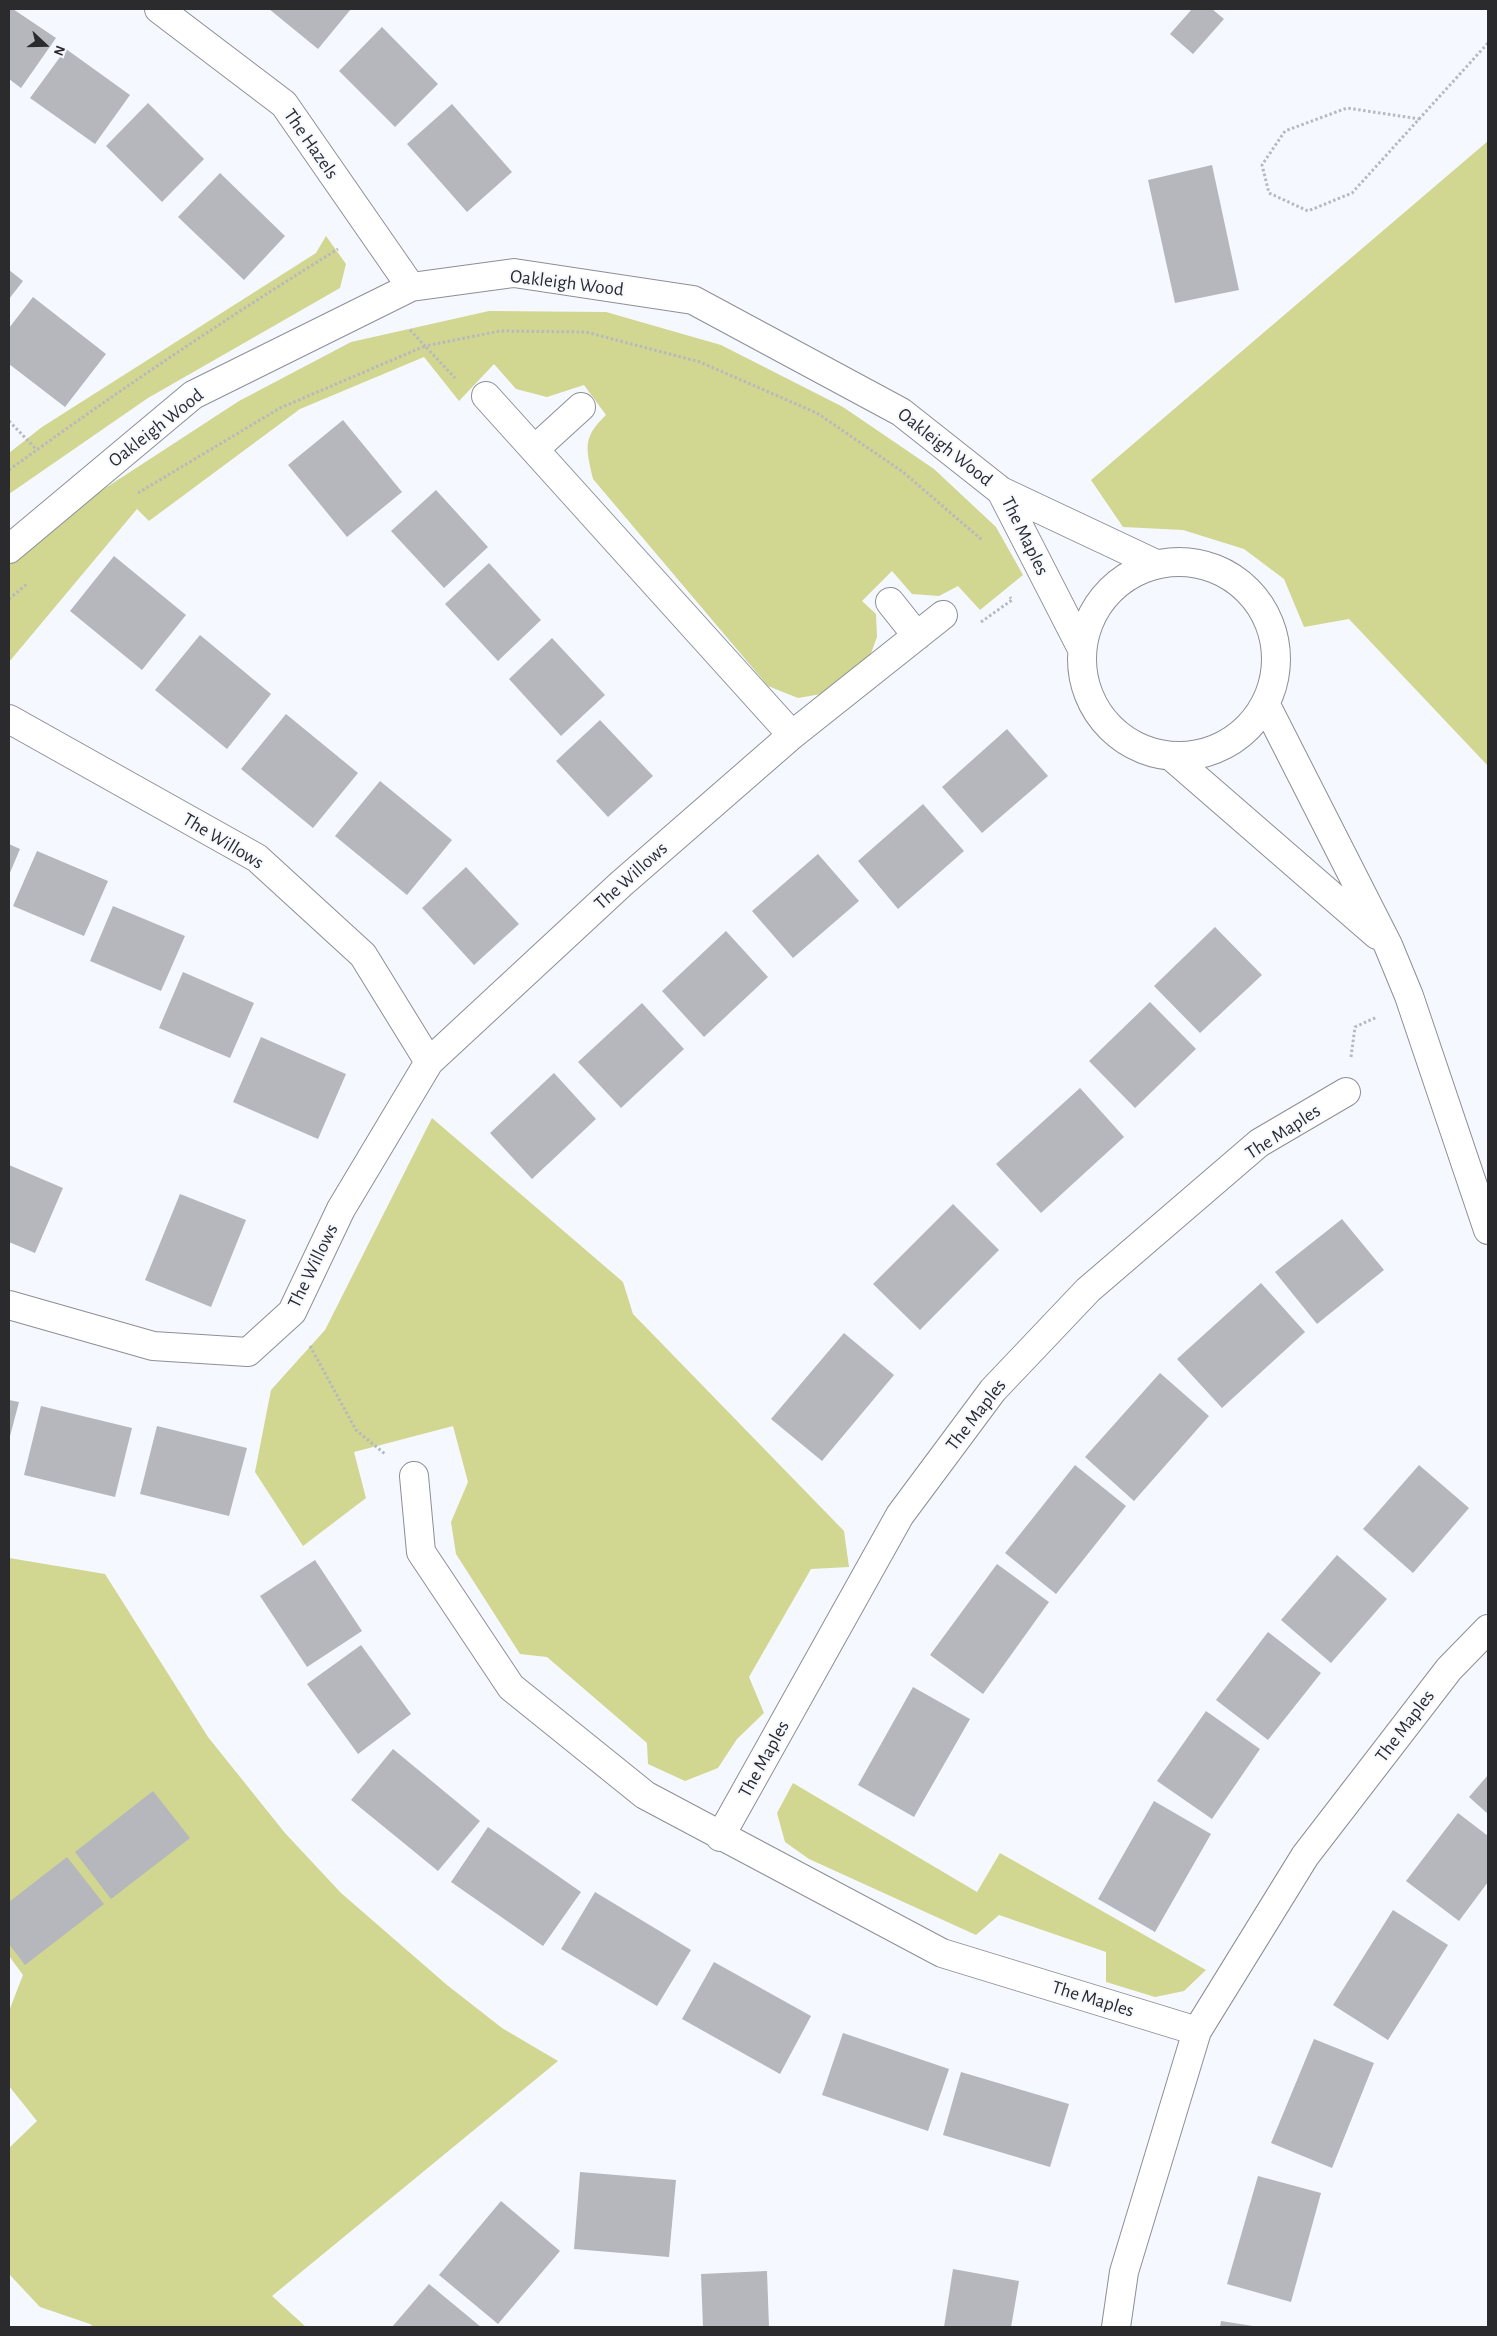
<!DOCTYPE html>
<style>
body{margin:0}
#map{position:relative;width:1497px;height:2336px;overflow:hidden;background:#f6f8ff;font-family:"Alegreya Sans",sans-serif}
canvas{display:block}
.frame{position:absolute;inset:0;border:10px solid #2b2b2e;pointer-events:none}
.north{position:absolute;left:20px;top:20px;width:50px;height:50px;-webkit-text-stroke:4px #f6f8ff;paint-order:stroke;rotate:111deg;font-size:14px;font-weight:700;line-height:20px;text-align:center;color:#2b2b2e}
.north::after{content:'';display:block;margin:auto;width:18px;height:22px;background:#2b2b2e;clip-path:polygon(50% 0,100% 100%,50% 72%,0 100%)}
</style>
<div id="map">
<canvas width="1497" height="2336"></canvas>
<div class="frame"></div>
<div class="north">N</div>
</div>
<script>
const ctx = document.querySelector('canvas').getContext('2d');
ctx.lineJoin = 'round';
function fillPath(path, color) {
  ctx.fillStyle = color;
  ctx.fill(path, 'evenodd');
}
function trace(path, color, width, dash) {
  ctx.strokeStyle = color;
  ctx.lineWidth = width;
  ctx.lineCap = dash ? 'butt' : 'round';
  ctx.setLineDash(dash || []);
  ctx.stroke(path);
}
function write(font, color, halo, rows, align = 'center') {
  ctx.font = font + ' "Alegreya Sans",sans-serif';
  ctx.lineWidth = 4;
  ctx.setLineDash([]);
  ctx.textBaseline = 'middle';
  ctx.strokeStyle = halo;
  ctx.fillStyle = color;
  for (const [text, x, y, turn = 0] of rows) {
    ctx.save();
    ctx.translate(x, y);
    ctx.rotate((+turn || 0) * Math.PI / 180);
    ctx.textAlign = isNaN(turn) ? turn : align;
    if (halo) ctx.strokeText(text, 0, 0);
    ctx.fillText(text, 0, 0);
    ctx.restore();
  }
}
fillPath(new Path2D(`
 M1488 141V766L1349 619 1304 627 1284 579 1244 549 1183 530 1123 527 1091 480Z
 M326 236 346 264 340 288 148 398 9 494V453L42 427 316 253Z
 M489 311 606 312 721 345 843 407 934 469 996 527 1023 575 980 610 958 586 939 596 912 594 892 571 862 601 876 614 877 637 870 656 827 693 798 698 768 686 593 479C586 448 582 438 606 415L584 385 547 397 516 389 494 364 459 401 424 357 300 409 149 521 137 509 9 662V563L61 517 239 401 351 342Z
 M432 1118 623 1282 633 1314 844 1531 849 1567 811 1569 749 1677 764 1713 737 1739 718 1768 685 1781 648 1764 647 1743 547 1657 520 1654 456 1554 451 1522 468 1482 453 1426 354 1452 366 1498 303 1546 255 1472 271 1390 325 1330Z
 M9 1558 105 1574 208 1737 285 1833 341 1893 447 1985 502 2028 558 2061 272 2296 306 2327H93L90 2324 40 2307 9 2274V2148L37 2121 9 2086V2011L23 1975 9 1956Z
 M793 1783 977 1892 1000 1853 1206 1970 1184 1991 1155 1997 1106 1982V1952L999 1915 976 1935 809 1859 785 1842 777 1813Z`), '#d1d690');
fillPath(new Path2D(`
 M9 9H13L56 38 21 88 9 79Z
 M269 9H351L318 49Z
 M1192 9H1212L1224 19 1193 54 1170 34Z
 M382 27 438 84 395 127 339 71Z
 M66 49 130 95 95 144 30 98Z
 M148 103 204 159 162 202 106 146Z
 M452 104 512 172 467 212 407 144Z
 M1212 165 1239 290 1175 303 1148 180Z
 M220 173 285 236 244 280 178 217Z
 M9 270 23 281 9 299Z
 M33 297 106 354 65 407 9 364V328Z
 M343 420 402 492 347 537 288 465Z
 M436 490 488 547 444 588 391 531Z
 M114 556 186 615 142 670 70 611Z
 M489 563 541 620 498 661 445 604Z
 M200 635 271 694 227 749 155 690Z
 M552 638 605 695 561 736 509 679Z
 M286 714 358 773 313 828 241 769Z
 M600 720 653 776 608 817 556 761Z
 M1007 729 1048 776 982 833 942 787Z
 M380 781 452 840 407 895 335 836Z
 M923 804 964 851 898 909 858 861Z
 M9 844 20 849 9 875Z
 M37 851 108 881 84 936 13 906Z
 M818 854 859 901 793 958 752 911Z
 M466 867 519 924 474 965 422 908Z
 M113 906 185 936 161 991 90 961Z
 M1215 927 1262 975 1200 1033 1154 986Z
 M726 931 768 977 704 1037 662 991Z
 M183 972 254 1003 230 1058 159 1028Z
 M1150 1002 1196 1049 1135 1108 1089 1061Z
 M642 1003 684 1049 621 1108 578 1062Z
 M261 1037 346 1074 318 1139 233 1102Z
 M554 1073 596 1119 532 1179 490 1133Z
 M1080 1088 1124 1137 1041 1213 996 1164Z
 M9 1165 63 1188 35 1253 9 1242Z
 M180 1194 246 1220 211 1307 145 1280Z
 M953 1204 999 1250 920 1330 873 1284Z
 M1342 1219 1384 1270 1317 1324 1275 1272Z
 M1261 1283 1305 1332 1222 1408 1177 1359Z
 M844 1333 894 1375 822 1461 771 1419Z
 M1160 1373 1209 1416 1134 1501 1085 1457Z
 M9 1400 19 1402 9 1440Z
 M41 1406 132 1428 115 1497 24 1475Z
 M157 1426 247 1448 229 1516 140 1494Z
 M1075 1465 1126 1506 1056 1594 1005 1553Z
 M1419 1465 1469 1508 1413 1573 1363 1529Z
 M1337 1555 1387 1599 1331 1663 1281 1620Z
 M315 1560 362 1631 307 1667 260 1596Z
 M997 1564 1049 1602 983 1694 930 1655Z
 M1268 1632 1321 1673 1268 1740 1216 1700Z
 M361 1645 411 1714 358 1754 307 1684Z
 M913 1687 970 1719 914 1817 858 1785Z
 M1206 1711 1260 1749 1212 1819 1157 1781Z
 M393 1749 480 1821 438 1871 351 1800Z
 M1488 1775V1814L1469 1797Z
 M153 1791 190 1838 111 1899 75 1852Z
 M1154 1801 1211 1834 1155 1932 1098 1899Z
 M1458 1813 1488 1836V1882L1459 1921 1406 1881Z
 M488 1827 581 1892 543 1946 451 1882Z
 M67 1857 104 1904 25 1965 9 1944V1902Z
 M595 1892 691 1950 657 2006 561 1949Z
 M1393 1910 1448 1945 1388 2040 1333 2005Z
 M714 1962 811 2016 780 2074 682 2019Z
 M843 2033 949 2069 928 2131 822 2095Z
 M1314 2039 1374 2063 1332 2168 1271 2143Z
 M961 2072 1069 2104 1050 2167 943 2135Z
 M580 2172 676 2180 669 2257 574 2249Z
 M1258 2176 1321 2193 1291 2302 1227 2284Z
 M501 2201 560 2251 498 2324 439 2275Z
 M953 2269 1019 2281 1011 2327H944Z
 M767 2271 769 2327H703L701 2274Z
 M429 2284 481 2327H392Z
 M1221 2321 1253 2326V2327H1220Z`), '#b5b7bd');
const street = new Path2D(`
 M159 9 284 104 411 287
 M486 396 792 735
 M535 449 581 407
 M1001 491 1082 649
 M9 549 193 395 411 287 514 273 693 300 901 412 1001 491 1156 564
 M1082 659a97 97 0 1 1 194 0a97 97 0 1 1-194 0Z
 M890 602 917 636
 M1266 705 1388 945 1409 996 1488 1230
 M9 719 257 858 363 955 429 1062
 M1172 757 1377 935
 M9 1305 153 1346 248 1352 292 1312 341 1209 429 1062 621 884 792 735 943 615
 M414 1476 421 1552 511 1687 645 1795 942 1953 1197 2031
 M720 1837 900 1515 993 1390 1088 1290 1259 1143 1346 1092
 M1116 2327 1124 2272 1197 2031 1305 1856 1449 1669 1488 1629`);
trace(street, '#8d8f95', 30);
trace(new Path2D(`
 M1420 119 1347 108 1285 131 1262 165 1269 193 1308 211 1352 193 1488 43
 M410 330 425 346 500 331 586 332 700 362 817 413 903 472 982 540
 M9 421 37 450
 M9 470C116 392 225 319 338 249
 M138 493 280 408 425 346 455 378
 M9 599 27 584
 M981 622 1012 600 1010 597
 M1351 1057 1355 1027 1377 1017
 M310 1346 356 1430 385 1454`), '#b8b9bf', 3, [2.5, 2.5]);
trace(street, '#fff', 28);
write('19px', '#2b2b2e', '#f6f8ff', [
 ["The Hazels",311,144,55],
 ["Oakleigh Wood",567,283,7],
 ["Oakleigh Wood",156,428,-38],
 ["Oakleigh Wood",945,447,38],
 ["The Maples",1025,536,64],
 ["The Willows",223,841,31],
 ["The Willows",631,876,-42],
 ["The Maples",1283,1132,-33],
 ["The Willows",313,1266,-64],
 ["The Maples",976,1415,-52],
 ["The Maples",1405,1726,-53],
 ["The Maples",764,1759,-61],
 ["The Maples",1093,1999,17]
]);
</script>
